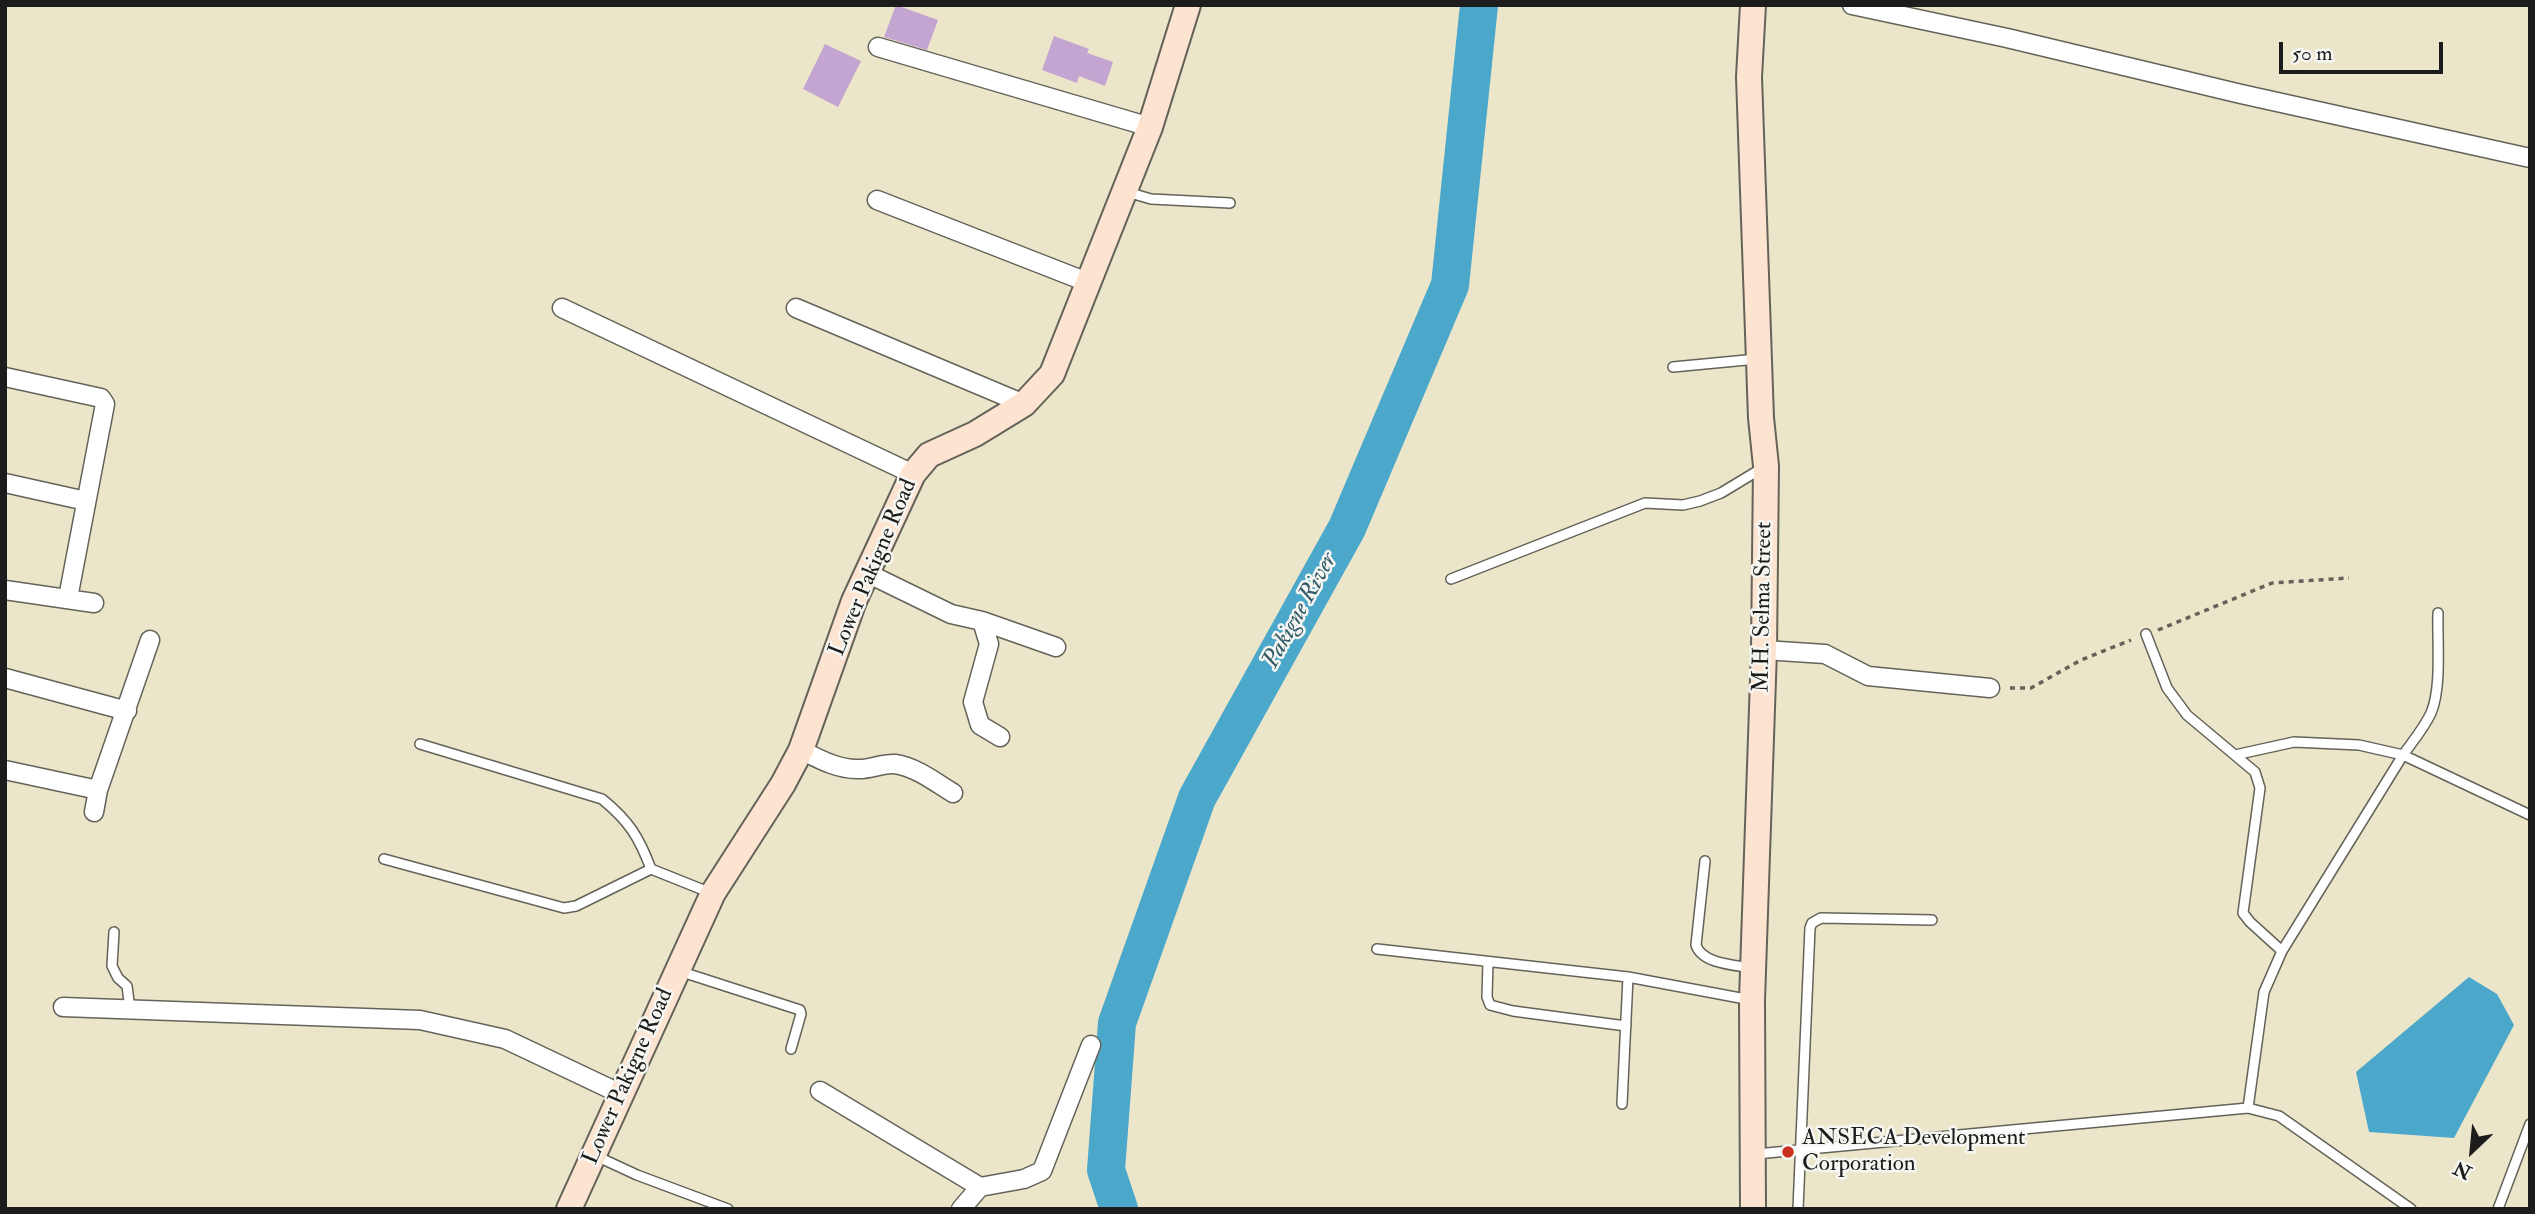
<!DOCTYPE html>
<style>
body{margin:0}
#map{position:relative;width:2535px;height:1214px;overflow:hidden;background:#ebe6c9;font-family:"IM FELL Double Pica",serif}
canvas{display:block}
.frame{position:absolute;inset:0;border:7px solid #1c1c1c;pointer-events:none}
.north{position:absolute;left:2437px;top:1116px;width:70px;height:70px;-webkit-text-stroke:5px #f6f6f2;paint-order:stroke;rotate:206deg;font-size:19px;font-weight:700;line-height:28px;text-align:center;color:#1c1c1c}
.north::after{content:'';display:block;margin:auto;width:24px;height:32px;background:#1c1c1c;clip-path:polygon(50% 0,100% 100%,50% 72%,0 100%)}
.scale{position:absolute;left:2279px;top:42px;width:164px;height:32px;box-sizing:border-box;border:4px solid #1c1c1c;border-top:0;padding-left:9px;font-size:21px;line-height:24px;white-space:nowrap;color:#1c1c1c;-webkit-text-stroke:5px #f6f6f2;paint-order:stroke}
</style>
<div id="map">
<canvas width="2535" height="1214"></canvas>
<div class="frame"></div>
<div class="north">N</div>
<div class="scale">50 m</div>
</div>
<script>
const ctx = document.querySelector('canvas').getContext('2d');
ctx.lineJoin = 'round';
function fillPath(path, color) {
  ctx.fillStyle = color;
  ctx.fill(path, 'evenodd');
}
function trace(path, color, width, dash) {
  ctx.strokeStyle = color;
  ctx.lineWidth = width;
  ctx.lineCap = dash ? 'butt' : 'round';
  ctx.setLineDash(dash || []);
  ctx.stroke(path);
}
function write(font, color, halo, rows, align = 'center') {
  ctx.font = font + ' "IM FELL Double Pica",serif';
  ctx.lineWidth = 5;
  ctx.setLineDash([]);
  ctx.textBaseline = 'middle';
  ctx.strokeStyle = halo;
  ctx.fillStyle = color;
  for (const [text, x, y, turn = 0] of rows) {
    ctx.save();
    ctx.translate(x, y);
    ctx.rotate((+turn || 0) * Math.PI / 180);
    ctx.textAlign = isNaN(turn) ? turn : align;
    if (halo) ctx.strokeText(text, 0, 0);
    ctx.fillText(text, 0, 0);
    ctx.restore();
  }
}
fillPath(new Path2D(`
 M2469 977 2497 994 2514 1025 2454 1138 2369 1132 2356 1072Z`), '#4ca8ca');
trace(new Path2D(`
 M1119 1209 1106 1170 1117 1023 1197 798 1347 528 1450 285 1479 5`), '#4ca8ca', 38);
fillPath(new Path2D(`
 M896 5 938 20 927 50 884 37Z
 M1054 36 1089 49 1087 53 1113 62 1105 86 1079 76 1077 83 1042 70Z
 M825 44 861 61 838 107 803 89Z`), '#c4a4d1');
const lane = new Path2D(`
 M1127 192 1151 199 1230 203
 M1673 367 1757 359
 M1451 579 1645 503 1683 505 1700 501 1721 493 1764 467
 M2146 634 2167 688 2187 715 2255 772 2260 788 2243 913 2250 922 2282 951
 M420 744 602 799C629 821 639 837 651 869
 M2235 755 2294 742 2359 745 2403 755 2530 815
 M384 859 564 908 576 906 651 869 711 893
 M1705 861 1696 945C1702 964 1735 965 1752 968
 M114 932 112 966 118 978 127 986 130 1009
 M1377 949 1628 977 1751 1000
 M1488 962 1487 997 1490 1005 1513 1011 1626 1026
 M679 971 800 1010 801 1014 791 1049
 M1622 1104 1628 977
 M2248 1108 2264 992 2282 951 2403 755C2413 741 2424 728 2431 713 2442 687 2437 641 2438 613
 M1756 1154 2248 1108 2279 1116 2411 1209
 M596 1156 637 1175 728 1209
 M1798 1209 1810 928 1812 923 1821 918 1932 920
 M2498 1209 2530 1124`);
const street = new Path2D(`
 M1852 5 2007 38 2241 94 2530 158
 M878 47 1150 127
 M877 200 1087 282
 M562 308 913 474
 M796 308 1024 404
 M5 377 101 398 105 404 68 598
 M5 483 86 501
 M867 573 951 614 982 621 1056 647
 M5 590 94 603
 M982 621 989 644 973 702 980 725 1000 737
 M1764 650 1825 654 1868 676 1990 688
 M5 678 127 711
 M801 750C819 759 837 769 857 769 870 770 882 763 895 764 916 767 935 782 953 793
 M5 770 98 790
 M94 812 98 790 150 640
 M63 1007 420 1020 505 1039 621 1094
 M820 1091 980 1187 961 1209
 M980 1187 1024 1179 1042 1171 1091 1045`);
const secondary = new Path2D(`
 M569 1209 713 893 783 784 801 750 854 601 913 474 929 455 975 434 1024 404 1052 374 1150 127 1188 5
 M1753 1209 1752 1000 1764 650 1766 466 1761 418 1749 77 1753 5`);
trace(lane, '#646359', 12);
trace(street, '#646359', 21);
trace(secondary, '#646359', 28);
trace(new Path2D(`
 M2158 630 2272 583 2349 578
 M2010 688H2031L2081 660 2131 640`), '#646359', 3.5, [5, 5]);
trace(lane, '#fff', 9);
trace(street, '#fff', 18);
trace(secondary, '#fde4d1', 24);
for (const [x, y, r, color] of [
 [1788,1152,7,"#c8321e"]
]) {
  const dot = new Path2D();
  dot.arc(x, y, r, 0, 2 * Math.PI);
  ctx.fillStyle = color;
  ctx.fill(dot);
  trace(dot, '#f6f6f2', 2.5);
}
write('23px', '#1c1c1c', '#f6f6f2', [
 ["Lower Pakigne Road",874,568,-67],
 ["M.H. Selma Street",1764,607,-89],
 ["Lower Pakigne Road",629,1077,-66]
]);
write('23px', '#1c1c1c', '#f6f6f2', [
 ["ANSECA Development",1802,1139],
 ["Corporation",1802,1165]
], 'left');
write('italic 24px', '#325b6a', '#f6f6f2', [
 ["Pakigne River",1301,611,-61]
]);
</script>
